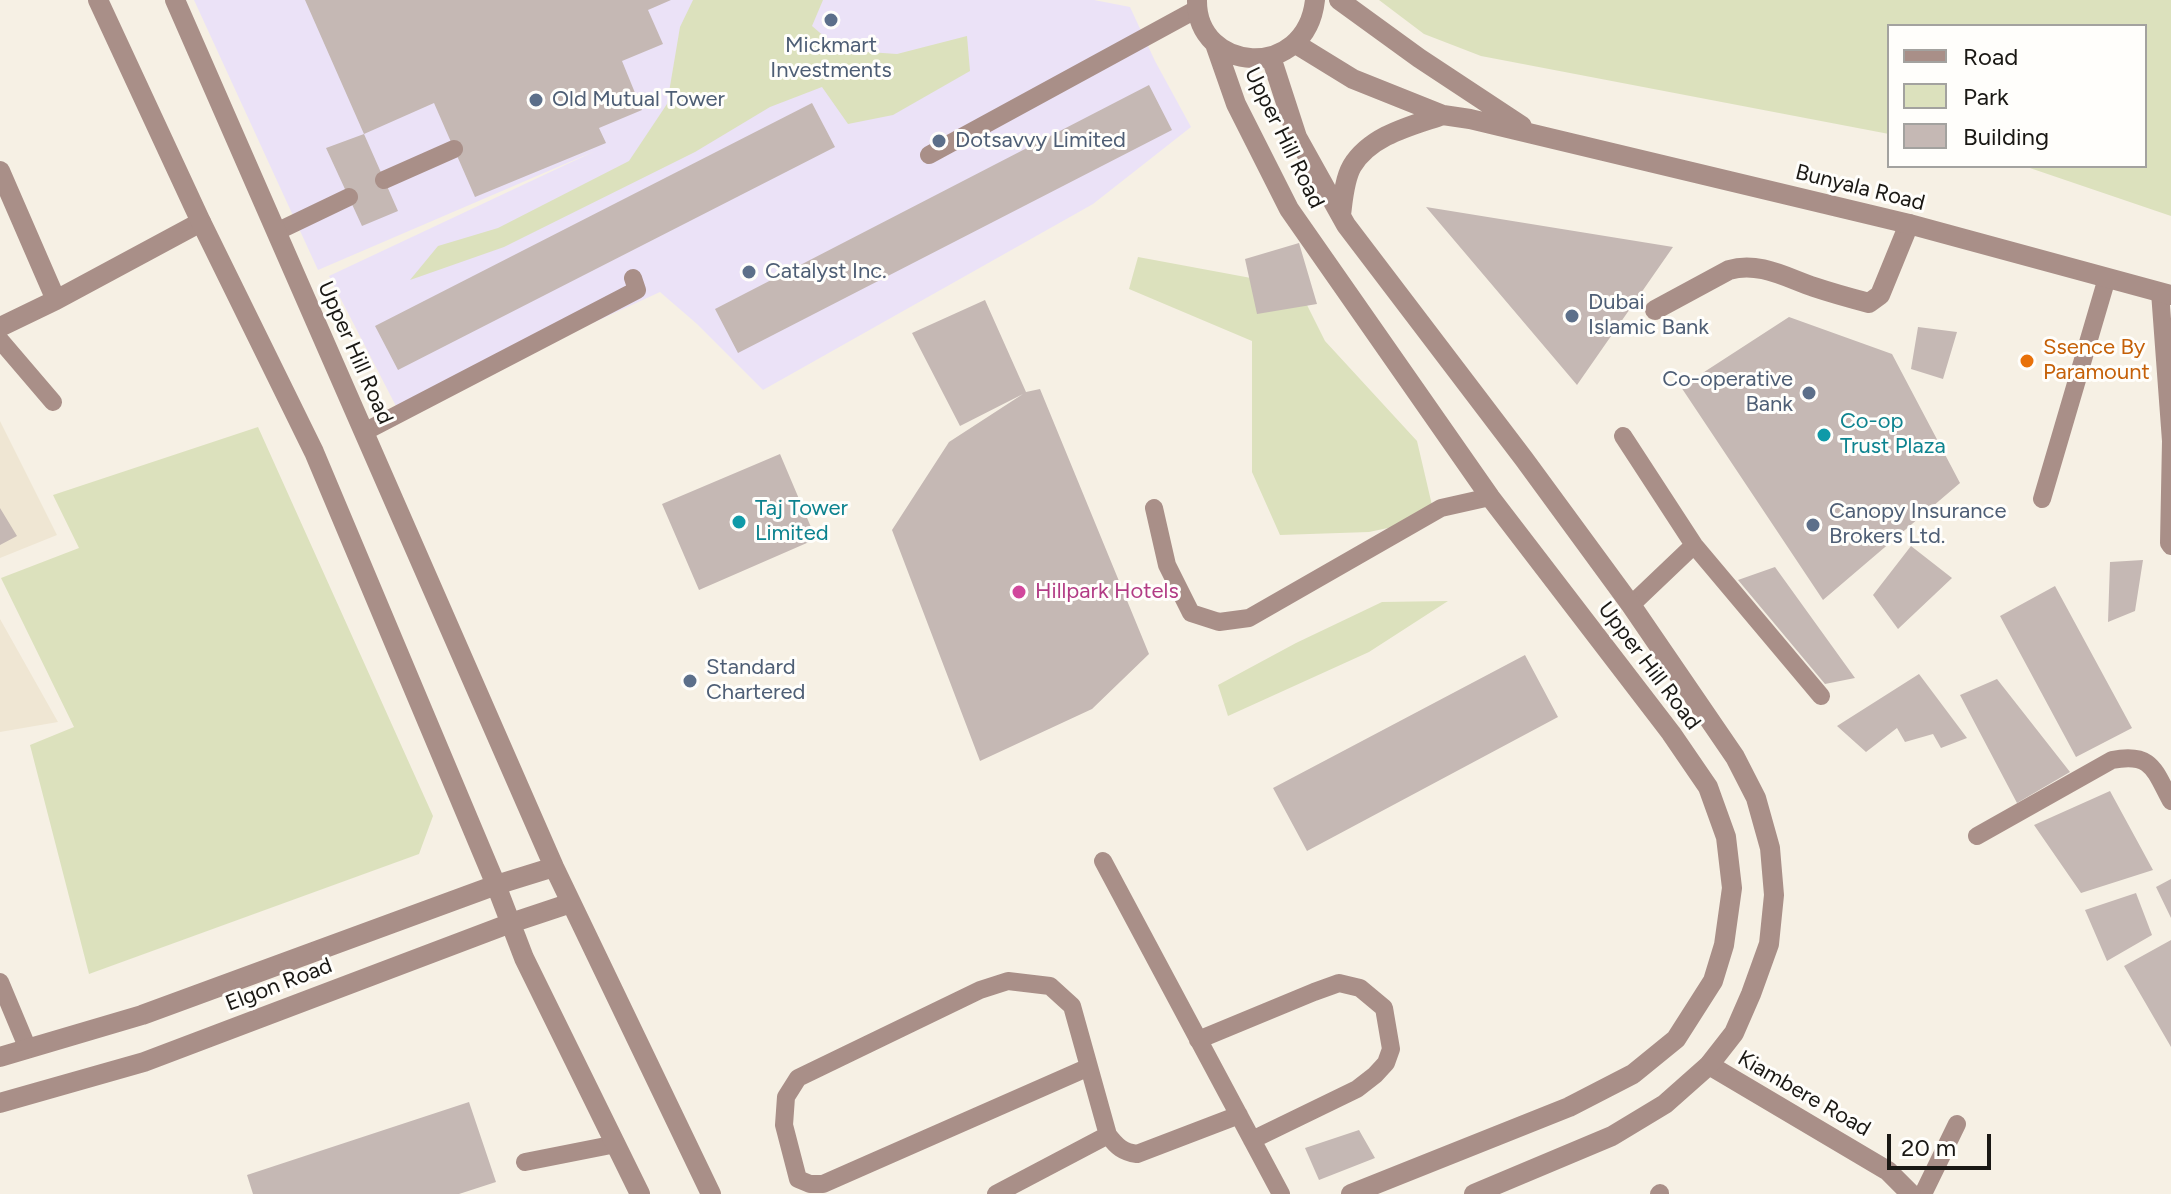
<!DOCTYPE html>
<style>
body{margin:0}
#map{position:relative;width:2171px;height:1194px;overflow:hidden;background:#f6f0e4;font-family:Figtree,sans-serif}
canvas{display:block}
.legend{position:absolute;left:1887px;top:24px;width:260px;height:144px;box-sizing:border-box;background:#fffefb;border:2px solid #a3a29f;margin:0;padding:10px 14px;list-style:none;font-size:24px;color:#1a1814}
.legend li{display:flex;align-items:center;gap:16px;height:40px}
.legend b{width:40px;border:2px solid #a3a29f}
.scale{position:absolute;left:1887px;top:1134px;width:104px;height:36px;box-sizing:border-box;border:4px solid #1a1814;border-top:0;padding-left:10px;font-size:24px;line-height:28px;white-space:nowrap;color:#1a1814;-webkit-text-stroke:6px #fffefb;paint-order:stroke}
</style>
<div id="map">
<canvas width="2171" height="1194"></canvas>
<ul class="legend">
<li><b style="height:10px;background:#a98f88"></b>Road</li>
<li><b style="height:22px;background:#dce1bd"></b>Park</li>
<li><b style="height:22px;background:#c5b8b4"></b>Building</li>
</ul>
<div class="scale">20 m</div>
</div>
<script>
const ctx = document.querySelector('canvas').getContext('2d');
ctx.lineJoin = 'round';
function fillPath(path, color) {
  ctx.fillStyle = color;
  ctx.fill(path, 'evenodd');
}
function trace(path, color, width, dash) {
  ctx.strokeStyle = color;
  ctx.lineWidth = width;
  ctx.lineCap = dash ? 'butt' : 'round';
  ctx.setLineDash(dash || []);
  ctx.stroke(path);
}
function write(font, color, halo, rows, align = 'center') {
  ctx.font = font + ' Figtree,sans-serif';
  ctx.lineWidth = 6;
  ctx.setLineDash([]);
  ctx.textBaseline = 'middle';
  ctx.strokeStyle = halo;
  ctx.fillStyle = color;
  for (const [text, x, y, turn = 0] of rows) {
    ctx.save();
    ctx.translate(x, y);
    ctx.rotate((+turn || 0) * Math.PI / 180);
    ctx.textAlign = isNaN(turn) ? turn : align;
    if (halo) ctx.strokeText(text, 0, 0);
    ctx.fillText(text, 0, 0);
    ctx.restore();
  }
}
fillPath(new Path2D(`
 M194 0H1094L1130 7 1155 61 1191 127 1093 204 763 390 697 324 660 292 399 412 329 276 595 151 318 270Z`), '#ebe2f7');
fillPath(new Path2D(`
 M0 421 57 535 0 558Z
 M0 619 58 722 0 732Z`), '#efe6d3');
fillPath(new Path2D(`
 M693 0H823L812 26 840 50 897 54 967 36 970 71 893 115 848 124 822 87 770 107 695 152 504 247 410 280 438 246 498 228 629 161 667 104 680 27Z
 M1379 0H2171V216L2024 166H2145V26H1889V134L1481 56 1424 34Z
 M1280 251 1325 341 1417 441 1435 518 1369 532 1280 535 1252 472V341L1129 289 1138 257 1251 278Z
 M258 427 433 816 419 854 89 974 30 745 74 727 1 578 79 548 53 495Z
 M1448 601 1369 652 1228 716 1218 685 1296 643 1382 602Z`), '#dce1bd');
fillPath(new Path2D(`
 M305 0H671L648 10 663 44 622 61 642 110 599 128 606 143 475 197 434 103 364 134Z
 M1149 85 1172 130 738 353 715 309Z
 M812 103 835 147 398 370 375 326Z
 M364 134 398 211 362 226 326 148Z
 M1426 207 1673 247 1577 385Z
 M1299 243 1317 304 1257 314 1245 259Z
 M985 300 1026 392 1040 389 1149 654 1092 709 980 761 892 530 949 442 1023 394 960 426 912 333Z
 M1789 317 1892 354 1960 483 1823 600 1681 387Z
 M1918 327 1957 332 1943 379 1911 369Z
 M780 454 816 539 699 590 662 504Z
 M0 508 17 536 0 545Z
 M1911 546 1952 578 1898 629 1873 595Z
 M2143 560 2135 611 2108 622 2110 562Z
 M1775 567 1855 678 1825 684 1738 580Z
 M2055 586 2132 728 2076 757 2000 616Z
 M1525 655 1558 717 1307 851 1273 788Z
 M1919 674 1967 738 1941 748 1933 734 1905 742 1897 728 1866 752 1837 726Z
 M1997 679 2070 772 2017 803 1960 695Z
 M2110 791 2153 870 2081 893 2034 825Z
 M2171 879V918L2156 887Z
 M2136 893 2152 935 2107 961 2085 910Z
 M2171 940V1047L2124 966Z
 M469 1102 496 1182 459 1194H253L247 1175Z
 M1359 1130 1375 1158 1319 1180 1305 1148Z`), '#c5b8b4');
trace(new Path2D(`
 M929 155 1197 9
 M384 180 454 149
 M276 232 349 197
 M2160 292 2171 441
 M0 340 53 402
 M364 432 637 290 633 278
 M1623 436 1694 545 1821 696
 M2171 441 2169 543 2171 546
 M2042 499 2107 278
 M1154 508 1167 565 1191 613 1219 622 1249 618 1441 508 1490 497
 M1631 605 1694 545
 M1977 836 2112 760C2152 752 2154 770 2171 801
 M1103 861 1281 1194
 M0 982 28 1049
 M1198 1040 1314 992 1339 983 1360 988 1384 1008 1391 1049 1386 1063 1375 1075 1357 1089 1252 1140
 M1089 1067 823 1184H810L798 1179 784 1125 786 1097 798 1078 980 990 1008 981 1050 986 1072 1006 1108 1135C1117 1147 1123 1152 1137 1154L1239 1115
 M525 1162 616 1144
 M996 1194 1108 1135
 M1659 1194 1660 1193
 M1923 1194 1957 1124`), '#a98f88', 18);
trace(new Path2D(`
 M0 171 56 300
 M1655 310 1729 270C1759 261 1787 278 1814 287 1832 293 1850 298 1869 303L1880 295 1909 224
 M0 327 56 300 201 222
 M1709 1065 1888 1171 1911 1194`), '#a98f88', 20);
trace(new Path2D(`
 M98 0 201 222 314 452 496 885 524 958 640 1194
 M175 0 554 867 711 1194
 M1197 0C1196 73 1306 82 1315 0
 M1339 0 1419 58 1522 126
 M1215 44 1236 104 1289 209 1490 497 1671 733 1708 787 1726 837 1732 888 1724 945 1713 981 1676 1039 1633 1074 1569 1107 1351 1194
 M1296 44 1353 79 1443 115 1470 119 1909 224 2171 295
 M1271 57 1297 137 1346 225 1524 459 1631 605 1735 757 1756 798 1770 848 1774 895 1769 944 1751 994 1734 1033 1709 1065 1665 1104 1612 1136 1474 1194
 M1341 215C1343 200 1344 180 1352 166 1371 135 1411 126 1443 115
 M0 1057 142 1015 496 885 554 867
 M0 1103 144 1062 511 923 571 903`), '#a98f88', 20);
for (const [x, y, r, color] of [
 [831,20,8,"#5c6f8a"],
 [536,100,8,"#5c6f8a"],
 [939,141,8,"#5c6f8a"],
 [749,272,8,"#5c6f8a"],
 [1572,316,8,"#5c6f8a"],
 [2027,361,8,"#e8710a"],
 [1809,393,8,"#5c6f8a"],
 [1824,435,8,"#0f9aa8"],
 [739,522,8,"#0f9aa8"],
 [1813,525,8,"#5c6f8a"],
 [1019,592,8,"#d1479c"],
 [690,681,8,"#5c6f8a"]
]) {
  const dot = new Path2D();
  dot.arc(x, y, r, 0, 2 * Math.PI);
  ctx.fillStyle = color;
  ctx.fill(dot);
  trace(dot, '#fffefb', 3);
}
write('22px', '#4e5e75', '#fffefb', [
 ["Mickmart",831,46,"center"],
 ["Investments",831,71,"center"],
 ["Old Mutual Tower",552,100],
 ["Dotsavvy Limited",955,141],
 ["Catalyst Inc.",765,272],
 ["Dubai",1588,303],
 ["Islamic Bank",1588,328],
 ["Co-operative",1793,380,"right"],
 ["Bank",1793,405,"right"],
 ["Canopy Insurance",1829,512],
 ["Brokers Ltd.",1829,537],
 ["Standard",706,668],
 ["Chartered",706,693]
], 'left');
write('22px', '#1a1814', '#fffefb', [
 ["Upper Hill Road",1284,138,64],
 ["Bunyala Road",1860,188,14],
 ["Upper Hill Road",355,353,66],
 ["Upper Hill Road",1649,666,53],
 ["Elgon Road",279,985,-21],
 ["Kiambere Road",1804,1094,30]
]);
write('22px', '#c56008', '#fffefb', [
 ["Ssence By",2043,348],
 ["Paramount",2043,373]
], 'left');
write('22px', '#0d838f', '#fffefb', [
 ["Co-op",1840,422],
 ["Trust Plaza",1840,447],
 ["Taj Tower",755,509],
 ["Limited",755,534]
], 'left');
write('22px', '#b23c85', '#fffefb', [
 ["Hillpark Hotels",1035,592]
], 'left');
</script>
